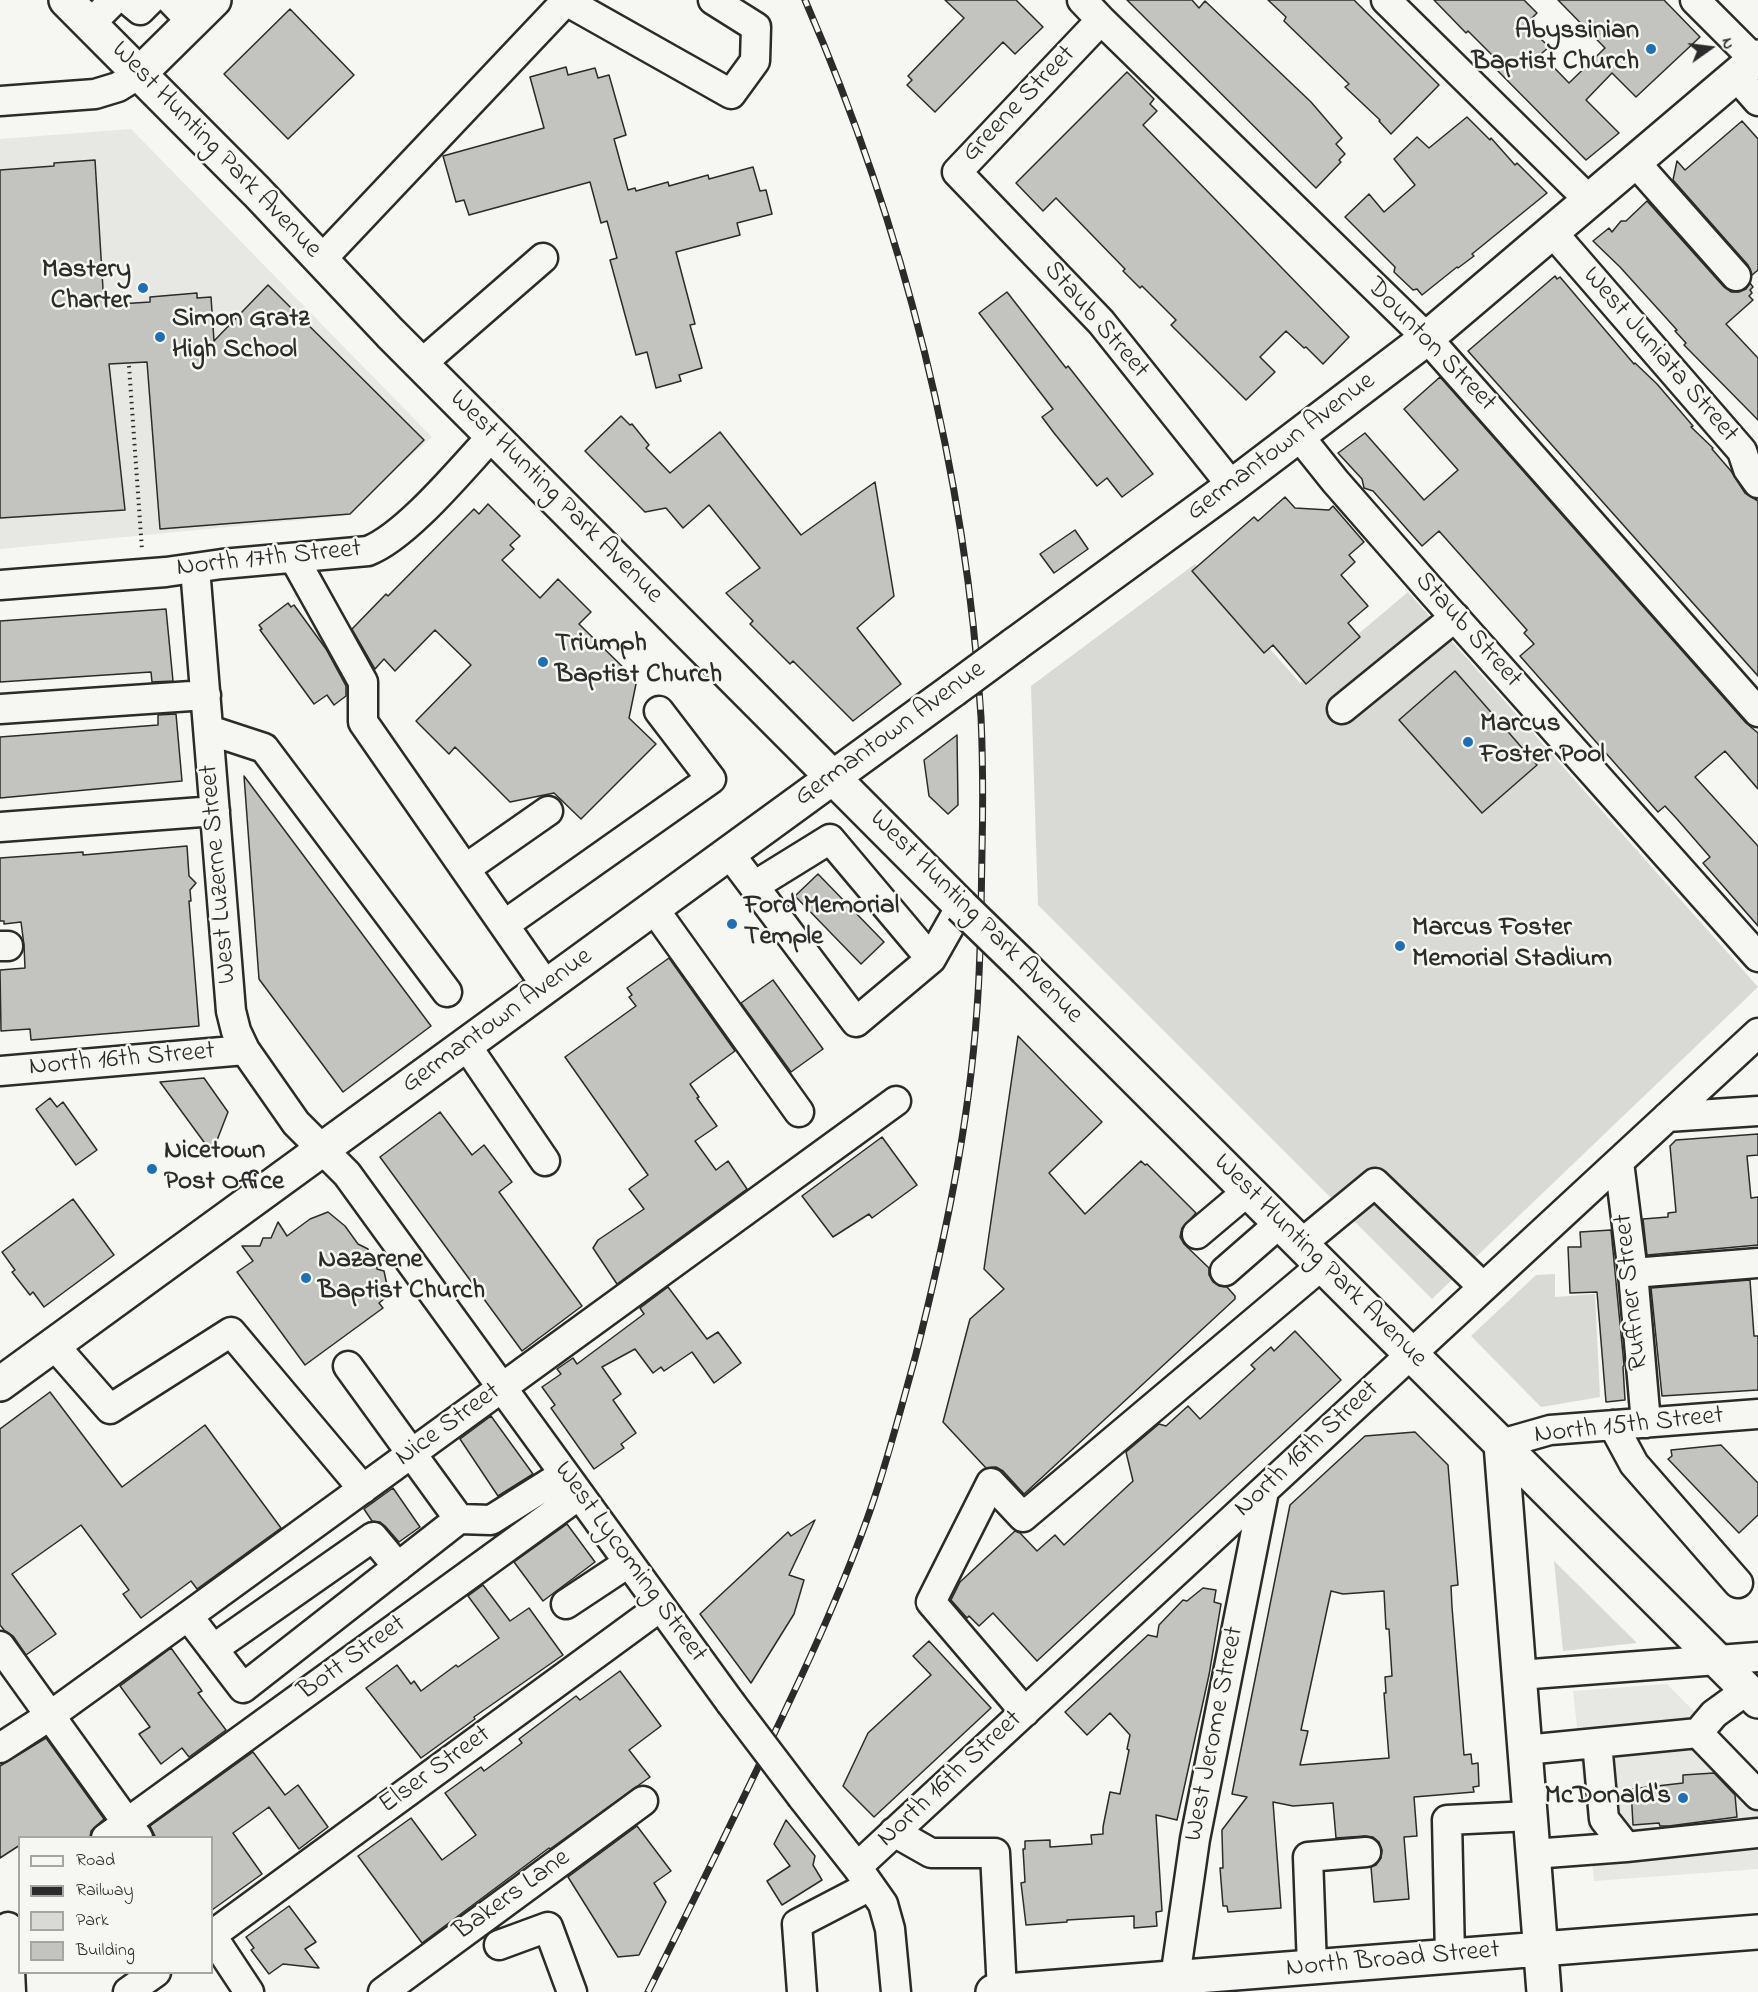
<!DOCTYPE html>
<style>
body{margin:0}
#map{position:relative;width:1758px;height:1992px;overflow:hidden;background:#f6f6f2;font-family:"Indie Flower",sans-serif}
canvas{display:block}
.legend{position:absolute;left:18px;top:1836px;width:195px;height:138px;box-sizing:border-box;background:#f6f6f2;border:2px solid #a5a5a2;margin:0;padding:8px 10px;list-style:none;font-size:18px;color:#2b2b2b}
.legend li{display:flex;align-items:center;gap:12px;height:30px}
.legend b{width:30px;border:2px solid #a5a5a2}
.north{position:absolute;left:1680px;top:18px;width:60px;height:60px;-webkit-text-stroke:4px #f6f6f2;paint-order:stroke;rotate:76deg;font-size:16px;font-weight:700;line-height:24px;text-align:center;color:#2b2b2b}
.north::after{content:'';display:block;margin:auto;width:21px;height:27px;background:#2b2b2b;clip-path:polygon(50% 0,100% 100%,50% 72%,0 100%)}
</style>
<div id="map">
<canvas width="1758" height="1992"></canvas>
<ul class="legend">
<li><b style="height:8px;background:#f6f6f2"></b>Road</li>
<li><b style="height:8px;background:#2b2b2b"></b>Railway</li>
<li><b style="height:16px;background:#d9d9d5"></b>Park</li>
<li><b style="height:16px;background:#c3c3c0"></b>Building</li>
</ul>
<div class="north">N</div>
</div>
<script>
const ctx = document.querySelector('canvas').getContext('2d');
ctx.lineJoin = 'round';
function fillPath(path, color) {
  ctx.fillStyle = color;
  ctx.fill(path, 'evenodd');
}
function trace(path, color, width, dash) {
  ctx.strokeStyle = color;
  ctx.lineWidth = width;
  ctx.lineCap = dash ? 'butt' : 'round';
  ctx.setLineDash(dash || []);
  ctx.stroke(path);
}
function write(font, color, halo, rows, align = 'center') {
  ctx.font = font + ' "Indie Flower",sans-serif';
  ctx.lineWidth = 5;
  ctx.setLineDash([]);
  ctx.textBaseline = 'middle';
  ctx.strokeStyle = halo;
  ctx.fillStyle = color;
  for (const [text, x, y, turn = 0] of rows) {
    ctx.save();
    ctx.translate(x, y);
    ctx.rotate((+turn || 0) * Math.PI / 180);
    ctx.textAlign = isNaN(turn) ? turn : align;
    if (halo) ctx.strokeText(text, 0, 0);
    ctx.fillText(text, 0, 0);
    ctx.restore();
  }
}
fillPath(new Path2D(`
 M131 129 432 437 343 516 0 549V139Z
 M1667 1684 1758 1776V1869L1594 1881 1573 1691Z`), '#e7e7e3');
fillPath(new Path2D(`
 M1195 564 1300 683 1408 592 1758 987 1432 1299 1038 905 1031 686Z
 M1555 1274V1297L1595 1294 1600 1397 1541 1407 1471 1336 1536 1275Z
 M1554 1561 1637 1643 1563 1651Z`), '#d9d9d5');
const building = new Path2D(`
 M945 0H1016L1043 27 1015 54 1003 42 935 112 907 85 912 80 908 76 964 18Z
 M1127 0H1192L1199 8 1205 1 1311 102 1342 138 1336 144 1345 154 1339 160 1341 162 1316 188Z
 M1268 0H1354L1439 85 1391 134 1379 121 1380 120 1345 87 1349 84 1284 21 1286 17Z
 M1434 0H1524L1537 13 1526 24 1549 47 1541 54 1569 83 1605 48 1558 0H1664L1700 37 1636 97 1612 73 1586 100 1619 133 1586 160 1489 62 1494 57 1468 31 1466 33Z
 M290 9 354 75 288 139 224 74Z
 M566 67 568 75 595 68 598 78 609 75 626 135 614 139 628 190 635 188 636 191 668 182 669 186 708 175 709 179 753 167 760 191 766 190 772 214 737 223 740 235 676 252 695 324 690 325 702 368 679 375 681 381 656 388 647 352 636 355 610 260 617 258 607 221 601 223 590 182 469 215 464 200 456 202 443 156 544 128 530 77Z
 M1127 72 1154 99 1150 104 1157 111 1143 125 1349 337 1323 364 1306 347 1304 348 1286 331 1260 357 1275 372 1246 400 1171 325 1176 320 1142 286 1140 288 1123 271 1125 269 1056 198 1043 211 1016 183Z
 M1467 117 1490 140 1491 138 1515 165 1517 163 1547 193 1472 254 1474 256 1458 268 1457 267 1422 295 1417 289 1413 290 1394 272 1395 267 1345 217 1369 194 1384 212 1415 185 1394 159 1417 137 1429 148Z
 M1742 121 1758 139V270L1752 275 1748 265 1673 180 1677 161 1685 170Z
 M95 160 104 305 150 302V297L197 293V298L211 297 214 341 268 285 424 440 350 514 160 529 147 362 109 364 125 510 0 518V170L54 166V163Z
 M1647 201 1724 287 1731 292H1739L1746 289 1750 283 1753 287 1750 290 1752 293 1749 296 1753 300 1726 324 1758 358V420L1684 345 1686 343 1675 331 1677 330 1620 267 1593 241 1609 228 1612 232 1621 221H1626Z
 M1555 276 1557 279 1560 277 1634 364 1635 363 1657 384 1693 426 1691 427 1713 448 1712 449 1731 471 1745 493 1758 501V676L1468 351Z
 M1007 292 1066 368 1068 366 1153 474 1122 497 1107 478 1097 486 1054 433 1042 417 1053 409 979 313Z
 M1440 377 1746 723 1758 733V789L1725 751 1695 777 1758 846V926L1703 863 1710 857 1677 819 1665 806 1658 812 1520 656 1534 644 1524 633 1527 630 1439 531 1422 546 1373 491 1364 488 1362 479 1338 453 1365 433 1424 500 1458 470 1404 409Z
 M621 416 630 425 632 424 649 445 646 448 670 473 720 432 801 535 875 482 894 596 857 628 901 684 853 721 793 661 790 664 750 624 753 621 726 593 760 568 709 505 683 528 666 508 645 512 585 451Z
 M1285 497 1295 508 1329 510 1333 506 1364 542 1349 555 1355 562 1341 575 1368 606 1348 623 1360 637 1306 684 1273 645 1264 653 1192 571 1254 517 1258 521Z
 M488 504 520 536 510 545 514 549 502 560 540 598 558 579 591 612 579 624 633 677 632 681 636 684 629 718 656 744 581 819 554 793 510 802 455 747 449 754 416 721 471 665 435 630 395 671 384 659 375 669 352 629 386 594 388 596 474 509 479 514Z
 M1075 530 1088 549 1054 573 1040 554Z
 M288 603 291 607 294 605 326 649 346 686V696L334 705 327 695 314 704 260 630 262 629 259 625Z
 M166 609 173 681 152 682 151 672 0 682V621Z
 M1455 671 1537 765 1482 813 1399 720Z
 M176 714 182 781 0 798V737L158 725V715Z
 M957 735 958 805 948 814 929 796 924 760Z
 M244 776 431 1026 343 1092 259 979Z
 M187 846 189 876 196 883 190 890 191 901H189L199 1026 31 1040 30 1029 1 1031 0 970 25 968 24 945 21 922 4 924V921H0V858L83 852V855Z
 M818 874 884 942 861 964 795 896Z
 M669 958 735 1051 690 1084 699 1097 697 1098 717 1126 695 1141 716 1170 728 1161 747 1189 617 1284 593 1248 598 1240 644 1209 629 1189 648 1175 565 1057 636 1006 629 997 632 995 627 988Z
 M773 980 823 1049 791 1072 741 1003Z
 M1018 1036 1102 1122 1049 1173 1085 1214 1141 1161 1145 1165 1147 1164 1196 1213 1182 1228 1180 1237 1184 1244 1209 1268V1275L1213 1282 1219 1286 1227 1287 1235 1296V1299L1024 1494 1003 1471 996 1467 986 1468 943 1422 970 1319 1004 1289 984 1269Z
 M204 1078 228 1112 212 1153 160 1082Z
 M50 1098 57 1107 63 1102 97 1150 76 1165 36 1109Z
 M440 1112 472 1155 484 1145 512 1182 499 1192 582 1306 522 1351 380 1157Z
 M1758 1134V1155L1747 1156 1751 1198 1758 1197V1245L1647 1255 1643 1219 1668 1217V1213L1676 1212 1670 1146 1676 1140Z
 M882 1137 917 1185 872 1218 869 1214 833 1237 802 1196Z
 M73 1199 114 1255 44 1307 33 1292 30 1295 12 1272 15 1270 2 1252Z
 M328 1212 345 1226 358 1244 368 1249 369 1258 377 1260V1269L384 1271 389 1295 379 1303 383 1308 305 1365 237 1272 253 1261 242 1246H260L263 1238H271L278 1222 287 1236 310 1219Z
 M1611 1230 1624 1365 1623 1367 1625 1400 1606 1402 1597 1292 1570 1293 1568 1247H1581L1580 1232Z
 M1750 1280 1754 1336H1758V1390L1662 1396 1651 1288Z
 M668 1287 707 1339 718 1332 741 1363 714 1383 692 1352 664 1371 661 1367 653 1373 635 1349 602 1367 621 1394 613 1400 636 1433 621 1444 624 1448 594 1469 551 1408 555 1405 542 1387 561 1374 557 1369 573 1358 577 1364 644 1314 640 1308Z
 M1295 1331 1341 1380 1037 1661 993 1613 979 1626 969 1616 967 1618 951 1600 960 1582 1015 1531 1020 1533 1037 1551 1055 1535 1064 1545 1133 1481 1126 1452 1159 1424 1166 1426 1188 1406 1200 1419 1255 1369 1251 1365 1271 1347 1274 1351Z
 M50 1392 122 1487 205 1425 281 1528 197 1589 191 1581 141 1618 123 1594 129 1590 81 1525 12 1574 56 1634 26 1655 13 1636 4 1630 0 1625V1429Z
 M491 1416 533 1474 498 1496 460 1439Z
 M1415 1432 1448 1465 1458 1585 1451 1586 1452 1607 1464 1755 1471 1754 1472 1764 1478 1763 1479 1786 1473 1787 1474 1792 1414 1797 1417 1836 1404 1837 1409 1899 1374 1902 1371 1867 1376 1865 1381 1858 1382 1850 1379 1842 1373 1837 1365 1836 1336 1838 1333 1803 1293 1806 1273 1802 1281 1908 1228 1912 1227 1906H1223L1220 1868H1223L1222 1834V1830L1247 1797 1232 1794 1290 1505 1365 1436ZM1331 1591 1343 1594 1384 1591 1386 1629H1389L1392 1676 1385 1677 1386 1693H1384L1389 1758 1300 1765 1308 1731 1301 1730Z
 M1721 1445 1758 1483V1515L1739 1533 1668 1459 1672 1456 1671 1450Z
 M393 1488 420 1527 399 1542 385 1526 380 1522 372 1521 364 1509Z
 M815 1520 789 1575 804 1580 794 1614 751 1683 700 1614 788 1532 791 1536Z
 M567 1524 595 1562 543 1601 514 1562Z
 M483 1585 510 1621 529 1608 563 1655 474 1717 475 1719 421 1758 366 1688 397 1665 411 1684 414 1681 421 1691 456 1665 458 1667 499 1638 468 1596Z
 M1203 1588 1216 1590 1214 1602 1221 1604 1209 1675 1177 1820 1156 1815 1162 1911 1156 1912 1157 1926 1134 1928V1916L1067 1920V1922L1026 1925 1021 1883 1025 1882 1023 1849H1025V1841L1050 1840V1847L1092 1844 1091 1835 1103 1834V1827L1110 1792 1120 1794 1129 1750 1127 1749 1130 1735 1110 1713 1087 1735 1065 1712 1148 1635 1157 1637 1159 1625 1183 1600 1187 1601Z
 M929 1641 991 1708 874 1817 843 1786 868 1733 931 1675 913 1656Z
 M171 1648 202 1691 198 1693 226 1730 189 1757 182 1748 161 1764 139 1734 150 1727 120 1686Z
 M620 1671 661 1726 629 1750 650 1777 550 1849 549 1848 422 1943 358 1856 411 1818 442 1860 476 1835 445 1793 481 1767 484 1771 522 1743 519 1739 576 1696 580 1700Z
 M46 1738 104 1819 91 1831 90 1838H20V1845L0 1858V1766Z
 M253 1752 285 1795 298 1785 328 1827 299 1849 269 1807 233 1833 262 1874 212 1910V1838H156L150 1826Z
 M1714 1773 1735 1795 1737 1817 1669 1826H1660L1659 1823 1633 1825 1631 1789 1683 1783V1775Z
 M786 1820 815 1856 813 1865 822 1880 782 1905 767 1881 790 1866 774 1844Z
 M637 1826 671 1871 654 1883 666 1902 639 1955 618 1957 568 1877Z
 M289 1906 316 1942 305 1949 319 1968 283 1964 269 1974 251 1950 254 1948 246 1937Z`);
fillPath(building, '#c3c3c0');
trace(building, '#2b2b2b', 1.5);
const minor = new Path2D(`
 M128 0 140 10 150 0
 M171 0 192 22
 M1082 0 1101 20 1427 338 1758 712
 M1386 0 1590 201
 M1695 0 1755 60
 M566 1 731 94 755 61 756 27 713 0
 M1101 20 957 172 1101 322 1232 486
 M90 24 114 0
 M1736 76 1758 101
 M0 101 95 94 118 87 139 74
 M1635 162 1736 276
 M1553 233 1742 451 1748 469 1758 483
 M321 260 567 0
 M421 364 543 258
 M1299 436 1335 481 1433 593 1758 957
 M294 558 363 682V722L547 987
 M195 568 231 1011 236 1031 245 1050 296 1123 347 1174 730 1702
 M0 585 166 572 222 564 368 551C407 536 463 467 493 435
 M0 709 206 695
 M1342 709 1455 617
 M209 730 264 748 447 992
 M0 827 215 811
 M729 853 856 1022 931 959 961 906
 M465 869 548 811
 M754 886 830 839 931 959
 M654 909 799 1112
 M504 925 711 779 659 711
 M0 946H8
 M466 1045 545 1161
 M0 1071 245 1050
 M1667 1117 1758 1111
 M1619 1162 1633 1273 1646 1423
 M1197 1234 1248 1191
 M1301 1244 1375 1183 1483 1287
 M1225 1271 1280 1223
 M1633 1273 1758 1263
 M54 1345 110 1409 231 1332 363 1489
 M348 1366 459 1519 491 1520 564 1474
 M1613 1425 1634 1464 1738 1583
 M1501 1444 1550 1430 1758 1414
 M566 1604 628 1563
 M188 1616 243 1688 459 1519
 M0 1646 138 1838
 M213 1649 373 1537 398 1567
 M1519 1675 1758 1657
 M1025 1712 931 1602 991 1483 1023 1517 1321 1266
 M1698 1733 1758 1795
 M1597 1743 1604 1819 1626 1847 1758 1833
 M0 1748 51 1715 188 1616 896 1101
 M1525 1750 1698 1733 1714 1714 1747 1690
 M802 1797 857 1867 883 1904 890 1929 896 1992
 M894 1832 931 1853H995L1002 1991
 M106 1838 579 1495
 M1533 1854 1626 1847
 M857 1867 1758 1033
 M0 1933 8 1927 11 1992
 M212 1935 660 1607
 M212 1936 249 1992
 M499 1945 548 1927 572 1992
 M1450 1956 1447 1820 1530 1816
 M1312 1967 1308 1857 1366 1852
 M1175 1978 1195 1839 1264 1491
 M128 1992 156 1972
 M383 1992 643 1801
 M802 1992 797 1924 870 1886`);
const major = new Path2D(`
 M66 0 257 192 390 333 961 906
 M139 74 214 0
 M1014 645 1232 486 1427 338 1758 57
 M1026 969 1758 1701
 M0 1384 953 690
 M1501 1444 1544 1992
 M993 1992 1758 1932`);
trace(minor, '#2b2b2b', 33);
trace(major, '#2b2b2b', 38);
trace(new Path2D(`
 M129 366 142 550`), '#2b2b2b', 4, [1.5, 4.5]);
trace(minor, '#f6f6f2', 28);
trace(major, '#f6f6f2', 33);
const rail = new Path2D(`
 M648 1992C687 1914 725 1836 763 1757 802 1676 841 1594 871 1508 888 1459 901 1408 915 1358 944 1244 969 1127 977 1009 981 957 981 905 982 852 983 807 983 762 981 717 966 470 903 226 805 0`);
trace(rail, '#2b2b2b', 7);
trace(rail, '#f6f6f2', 4.5, [14]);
const minorBridge = new Path2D(`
 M730 1702 802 1797`);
const majorBridge = new Path2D(`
 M953 690 1014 645
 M961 906 1026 969`);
trace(minorBridge, '#2b2b2b', 33, []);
trace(majorBridge, '#2b2b2b', 38, []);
trace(minorBridge, '#f6f6f2', 28);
trace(majorBridge, '#f6f6f2', 33);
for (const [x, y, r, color] of [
 [1651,49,6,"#1f6fb2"],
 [143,288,6,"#1f6fb2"],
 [160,337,6,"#1f6fb2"],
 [543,662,6,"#1f6fb2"],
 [1468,742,6,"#1f6fb2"],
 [732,924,6,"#1f6fb2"],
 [1400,946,6,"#1f6fb2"],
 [152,1169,6,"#1f6fb2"],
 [306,1278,6,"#1f6fb2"],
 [1683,1798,6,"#1f6fb2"]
]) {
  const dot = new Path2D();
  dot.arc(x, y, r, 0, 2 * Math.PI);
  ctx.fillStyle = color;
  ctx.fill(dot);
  trace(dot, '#f6f6f2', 2);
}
write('bold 27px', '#2b2b2b', '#f6f6f2', [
 ["Abyssinian",1639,33,"right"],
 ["Baptist Church",1639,64,"right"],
 ["Mastery",131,272,"right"],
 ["Charter",131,303,"right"],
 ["Simon Gratz",172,321],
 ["High School",172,352],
 ["Triumph",555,646],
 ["Baptist Church",555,677],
 ["Marcus",1480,726],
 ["Foster Pool",1480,757],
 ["Ford Memorial",744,908],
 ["Temple",744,939],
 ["Marcus Foster",1412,930],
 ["Memorial Stadium",1412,961],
 ["Nicetown",164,1153],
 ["Post Office",164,1184],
 ["Nazarene",318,1262],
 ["Baptist Church",318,1293],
 ["McDonald's",1671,1798,"right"]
], 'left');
write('27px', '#2b2b2b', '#f6f6f2', [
 ["Greene Street",1020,105,-46],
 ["West Hunting Park Avenue",215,151,46],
 ["Staub Street",1095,321,49],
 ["Dounton Street",1430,346,46],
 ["West Juniata Street",1659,356,49],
 ["Germantown Avenue",1282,448,-37],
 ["West Hunting Park Avenue",555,498,45],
 ["North 17th Street",269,560,-6],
 ["Staub Street",1467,631,48],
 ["Germantown Avenue",891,735,-36],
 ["West Luzerne Street",220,874,-95],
 ["West Hunting Park Avenue",975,918,45],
 ["Germantown Avenue",498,1022,-36],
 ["North 16th Street",122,1061,-5],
 ["West Hunting Park Avenue",1319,1262,45],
 ["Ruffner Street",1633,1292,-96],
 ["Nice Street",449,1426,-36],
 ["North 15th Street",1629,1427,-6],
 ["North 16th Street",1308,1450,-43],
 ["West Lycoming Street",629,1563,54],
 ["Bott Street",353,1659,-36],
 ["West Jerome Street",1216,1734,-79],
 ["Elser Street",436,1771,-36],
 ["North 16th Street",951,1780,-43],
 ["Bakers Lane",513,1896,-36],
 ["North Broad Street",1393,1961,-5]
]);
</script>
